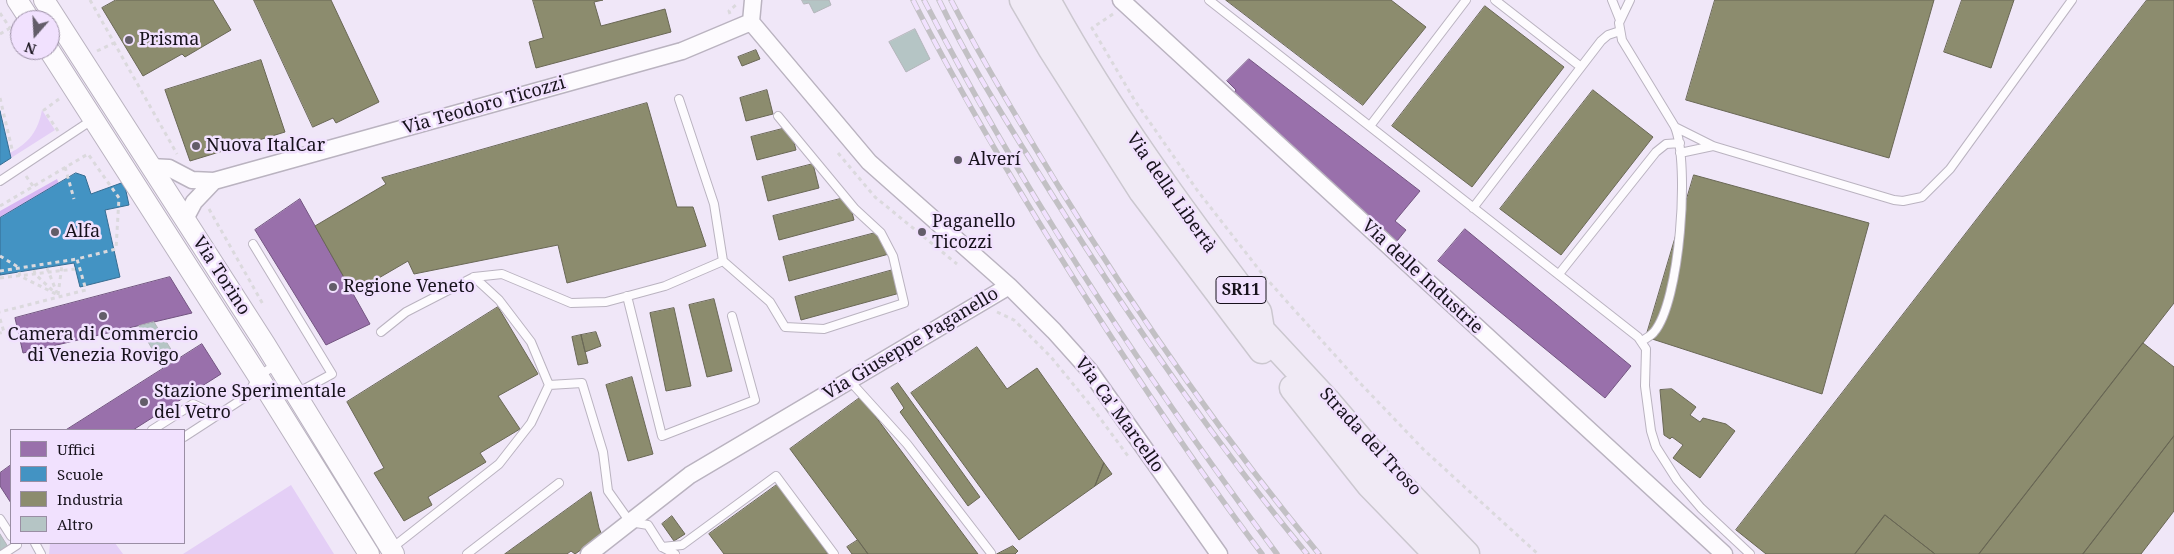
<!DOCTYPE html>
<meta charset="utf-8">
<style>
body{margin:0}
#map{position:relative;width:2174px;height:554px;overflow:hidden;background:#f0e7f8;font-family:"Noto Serif",serif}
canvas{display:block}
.legend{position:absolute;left:10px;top:429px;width:175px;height:115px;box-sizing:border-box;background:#f1e1fe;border:1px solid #9a8ea4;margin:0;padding:6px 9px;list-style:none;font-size:15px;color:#17121c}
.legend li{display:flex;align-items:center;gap:10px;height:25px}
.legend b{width:25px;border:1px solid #9a8ea4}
.north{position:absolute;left:10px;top:10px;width:50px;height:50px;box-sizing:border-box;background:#f1e1fe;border:1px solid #9a8ea4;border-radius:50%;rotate:199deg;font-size:14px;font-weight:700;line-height:20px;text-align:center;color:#17121c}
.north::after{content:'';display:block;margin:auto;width:18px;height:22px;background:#635d69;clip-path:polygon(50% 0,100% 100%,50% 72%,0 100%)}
</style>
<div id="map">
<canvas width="2174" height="554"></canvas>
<ul class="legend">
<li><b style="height:14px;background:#9970ab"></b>Uffici</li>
<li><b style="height:14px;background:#4393c3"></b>Scuole</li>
<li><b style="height:14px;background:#8c8c6e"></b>Industria</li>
<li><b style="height:14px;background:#b5c5c5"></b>Altro</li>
</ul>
<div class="north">N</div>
</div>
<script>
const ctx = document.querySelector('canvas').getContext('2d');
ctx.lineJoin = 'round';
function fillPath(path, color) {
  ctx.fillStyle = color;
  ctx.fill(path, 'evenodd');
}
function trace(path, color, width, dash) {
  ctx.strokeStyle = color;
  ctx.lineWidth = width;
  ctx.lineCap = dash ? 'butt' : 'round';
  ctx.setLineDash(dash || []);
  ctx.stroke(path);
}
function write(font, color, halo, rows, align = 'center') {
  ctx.font = font + ' "Noto Serif",serif';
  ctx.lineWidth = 5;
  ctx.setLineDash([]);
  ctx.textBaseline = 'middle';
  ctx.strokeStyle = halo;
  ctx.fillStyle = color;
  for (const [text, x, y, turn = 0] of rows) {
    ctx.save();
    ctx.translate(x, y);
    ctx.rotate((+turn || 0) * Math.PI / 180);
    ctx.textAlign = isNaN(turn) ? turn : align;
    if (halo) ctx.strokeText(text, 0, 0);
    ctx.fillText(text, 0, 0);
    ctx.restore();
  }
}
fillPath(new Path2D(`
 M42 110 55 130 11 158 10 153C29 143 38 131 42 110Z
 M291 485 334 554H183Z
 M50 543H115L123 554H49Z`), '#e4cff6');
fillPath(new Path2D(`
 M57 179 59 184 0 218V211Z`), '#d8b7f2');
const offices = new Path2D(`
 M1249 59 1420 191 1395 221 1406 230 1397 241 1234 93 1236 90 1227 81Z
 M300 199 370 324 326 345 255 230Z
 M1465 229 1631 366 1605 398 1438 261Z
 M170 277 192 313 23 353 15 318Z
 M202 344 221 374 133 430H66Z
 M11 465V503L0 486V473Z`);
fillPath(offices, '#9970ab');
trace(offices, '#725480', 1);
const schools = new Path2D(`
 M0 111 11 158 0 165Z
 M76 173 85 176 91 194 124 182 129 205 105 210 120 277 80 287 74 263 0 275V218Z`);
fillPath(schools, '#4393c3');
trace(schools, '#366c91', 1);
const industry = new Path2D(`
 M116 0H213L231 30 185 57 182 54 143 76 102 8Z
 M254 0H331L379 102 336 123 333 118 313 127Z
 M533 0H603L594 2 601 26 665 9 671 32 536 68 529 42 543 38Z
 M1226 0H1391L1426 27 1363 105Z
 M1715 0H1934L1889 158 1686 100Z
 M1962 0H2014L1991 68 1944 52Z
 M2147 0H2174V303L1979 554H1935L1885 515 1855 554H1766L1736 530Z
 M1485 6 1564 67 1472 187 1392 126Z
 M756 50 760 59 742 66 738 57Z
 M261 60 285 132 190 161 165 90Z
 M767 90 773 114 746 121 740 98Z
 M1593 90 1653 137 1561 255 1500 209Z
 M647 103 677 207H693L706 246 567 283 558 245 414 274 408 261 353 293 315 226 386 184 382 178Z
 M790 127 796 150 757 160 751 137Z
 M813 164 819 188 768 201 762 177Z
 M1694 175 1869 223 1822 394 1646 337Z
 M848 197 854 220 779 240 773 216Z
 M883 231 889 254 789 281 783 257Z
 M893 270 900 293 801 320 795 297Z
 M714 299 732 371 707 377 689 305Z
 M498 307 538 374 498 396 520 429 480 453 486 462 428 497 432 505 404 521 374 473 384 468 347 402Z
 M674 308 691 386 666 391 650 313Z
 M596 332 601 346 585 352 581 335Z
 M581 335 588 363 578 365 572 337Z
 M2143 343 2174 367V436L2083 554H1979Z
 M977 347 1007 389 1037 368 1104 463 1095 486 1019 540 911 393Z
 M632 377 653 454 628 461 606 385Z
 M898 383 980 497 968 506 900 412 904 408 891 388Z
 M1672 389 1696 407 1690 415 1700 422 1703 418 1726 424 1735 431 1700 478 1673 458 1683 445 1672 437 1670 439 1664 435 1660 390Z
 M861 397 978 554H868L790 449Z
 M2174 436V511L2141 554H2083Z
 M1104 463 1112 474 1095 486Z
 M778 484 828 554H724L709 534Z
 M591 492 599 528 602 535 575 554 571 551 567 554H505Z
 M1885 515 1935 554H1855Z
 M672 516 685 534 674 541 662 524Z
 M858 540 868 554H852L847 547Z
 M1013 546 1018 551 1015 554H997Z`);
fillPath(industry, '#8c8c6e');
trace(industry, '#696755', 1);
const building = new Path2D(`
 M802 0H829L831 5 814 13 809 3 804 4Z
 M915 29 930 59 906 72 889 42Z
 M154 322 177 359 163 368 139 326Z
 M0 534 10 550 0 554Z`);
fillPath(building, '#b5c5c5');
trace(building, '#b3b5ba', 1);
const service = new Path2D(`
 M1209 0 1638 337 1646 349 1645 386 1651 431 1656 447 1677 480 1701 508 1750 554
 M1495 0 1581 67
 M1612 0 1620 20
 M1630 0 1619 23 1622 40 1675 127C1690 164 1680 302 1654 332 1651 336 1646 338 1642 341
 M1370 126 1466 0
 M1675 127 1713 146 1894 200 1903 201 1922 197 1950 169 2072 0
 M1680 153 1713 146
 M0 181 92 120
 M1473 208 1601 41 1608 35 1620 31
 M253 244 332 374 297 393
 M723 261 770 302 785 327 824 329 904 303 893 256 881 233 855 209 778 116
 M1559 274 1656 152 1666 144 1680 143
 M474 277 502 274 571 303 606 302 665 286 723 261 714 204 679 99
 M627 296 662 436 755 400 732 316
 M381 332 406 312 474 277 499 300 531 342 549 385
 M849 380 907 444 991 553
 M152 430 193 404 217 415
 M184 437 247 396 258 376 276 365
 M0 519 11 536
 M35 543 41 554
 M662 547 682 545 776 476 834 554
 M392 548 499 464 531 423 549 385 582 383 603 452 608 491 630 522 648 525 662 547 675 554
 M3 554 17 545
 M467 554 559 483`);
const minor = new Path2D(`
 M753 0 751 22 869 162 1009 286 1054 331 1089 370 1219 554
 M1121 0 1724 554
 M150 167 169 168 192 180 214 181 682 51 751 22
 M185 219 194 202 214 181
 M589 554 690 475 1009 286`);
const tertiary = new Path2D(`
 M17 0 30 20
 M44 0 265 344 394 554
 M49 50 258 376 369 554`);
const trunk = new Path2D(`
 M1023 0 1051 48 1142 191 1262 350
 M1047 0C1107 110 1182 212 1258 312L1261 330 1326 400 1391 476 1466 554
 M1293 388 1370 485 1437 554`);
trace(service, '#bab3c0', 10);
trace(minor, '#bab3c0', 19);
trace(tertiary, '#bab3c0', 22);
trace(trunk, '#cbc7cf', 29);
trace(new Path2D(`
 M90 0 177 154
 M0 13 10 28
 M730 14 729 11 737 4
 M1113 14 1092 28 1135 101 1197 190 1264 276 1359 382 1424 450 1538 554
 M0 34 10 28 20 43
 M25 50 29 57 32 55
 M97 51 114 43
 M0 98 12 149
 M58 131 44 110 59 99
 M838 153 875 197 957 264
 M65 167 74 199
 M26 176 33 186
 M0 206 88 154 119 198 116 249 77 259 86 290 0 312
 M209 209 264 306
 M0 256 18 267
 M47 268 57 293
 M34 270 35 274 54 292
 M0 271 77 259
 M19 272 20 276 58 295
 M0 278 75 269
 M58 295 62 265
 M997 312 1014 320 1051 357 1091 406 1128 456
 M0 319 4 332 0 333`), '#dbd9dd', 3, [4, 4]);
trace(service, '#fdfbfe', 8);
trace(minor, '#fdfbfe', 16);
trace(tertiary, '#fdfbfe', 20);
trace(trunk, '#f0eaf5', 26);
const rail = new Path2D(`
 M913 0C962 97 1018 190 1076 282 1135 375 1196 467 1262 554
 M924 0C1024 194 1147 379 1277 554
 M939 0C971 67 1012 130 1051 193 1129 318 1213 440 1307 554
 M951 0C984 64 1022 126 1059 187 1138 315 1223 438 1319 554`);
trace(rail, '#c2c0c4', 5.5);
trace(rail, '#f1e1fe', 4, [11]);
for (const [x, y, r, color] of [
 [129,40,5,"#635d69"],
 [196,146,5,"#635d69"],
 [958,160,5,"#635d69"],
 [55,232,5,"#635d69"],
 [922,232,5,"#635d69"],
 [333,287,5,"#635d69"],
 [103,316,5,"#635d69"],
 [144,402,5,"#635d69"]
]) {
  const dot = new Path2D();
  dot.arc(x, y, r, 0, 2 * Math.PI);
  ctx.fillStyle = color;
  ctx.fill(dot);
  trace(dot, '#f1e1fe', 2);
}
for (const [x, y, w] of [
 [1241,290,50]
]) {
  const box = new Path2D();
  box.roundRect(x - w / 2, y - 13.5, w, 27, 4);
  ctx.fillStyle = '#f1e1fe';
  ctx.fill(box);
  trace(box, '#17121c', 1);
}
write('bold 16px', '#17121c', null, [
 ["SR11",1241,290]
]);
write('18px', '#17121c', '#f1e1fe', [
 ["Prisma",139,40],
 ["Nuova ItalCar",206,146],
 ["Alverí",968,160],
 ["Paganello",932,222],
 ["Ticozzi",932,243],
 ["Alfa",65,232],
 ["Regione Veneto",343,287],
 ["Camera di Commercio",103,335,"center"],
 ["di Venezia Rovigo",103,356,"center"],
 ["Stazione Sperimentale",154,392],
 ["del Vetro",154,413]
], 'left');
write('18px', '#17121c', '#f1e1fe', [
 ["Via Teodoro Ticozzi",484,106,-16],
 ["Via della Libertà",1171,193,55],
 ["Via Torino",221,276,57],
 ["Via delle Industrie",1422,277,43],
 ["Via Giuseppe Paganello",911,344,-31],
 ["Via Ca' Marcello",1119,415,54],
 ["Strada del Troso",1370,442,47]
]);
</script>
